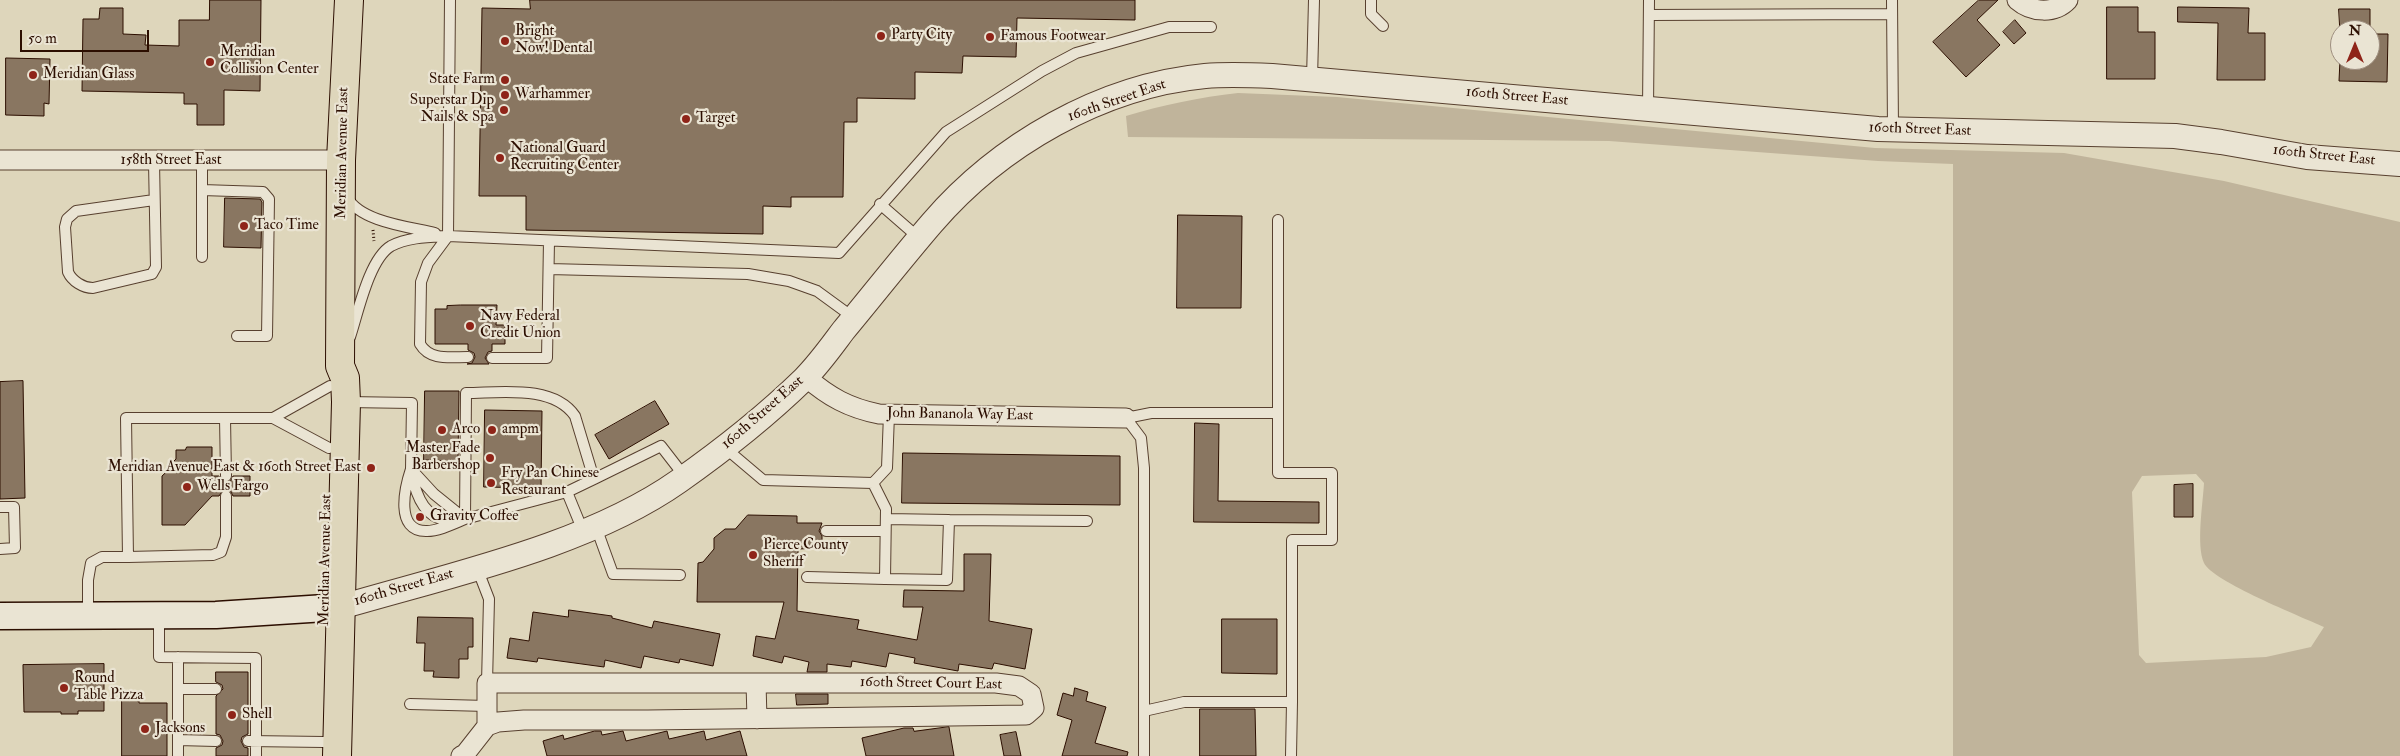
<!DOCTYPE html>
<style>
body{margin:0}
#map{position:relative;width:2400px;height:756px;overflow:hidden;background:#ded6bb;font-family:"IM FELL Double Pica",serif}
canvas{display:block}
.north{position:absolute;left:2330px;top:20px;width:50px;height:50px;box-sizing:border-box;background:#eae4d3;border:1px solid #9e8e7f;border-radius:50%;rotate:0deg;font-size:14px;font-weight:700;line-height:20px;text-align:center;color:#2c0e00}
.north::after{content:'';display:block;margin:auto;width:18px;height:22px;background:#8f2418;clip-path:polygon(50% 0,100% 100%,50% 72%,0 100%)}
.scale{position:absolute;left:20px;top:30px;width:129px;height:22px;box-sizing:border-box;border:2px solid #2c0e00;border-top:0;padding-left:6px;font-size:15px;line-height:18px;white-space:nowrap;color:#2c0e00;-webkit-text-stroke:4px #eae4d3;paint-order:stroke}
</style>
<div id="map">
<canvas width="2400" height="756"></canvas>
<div class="north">N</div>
<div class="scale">50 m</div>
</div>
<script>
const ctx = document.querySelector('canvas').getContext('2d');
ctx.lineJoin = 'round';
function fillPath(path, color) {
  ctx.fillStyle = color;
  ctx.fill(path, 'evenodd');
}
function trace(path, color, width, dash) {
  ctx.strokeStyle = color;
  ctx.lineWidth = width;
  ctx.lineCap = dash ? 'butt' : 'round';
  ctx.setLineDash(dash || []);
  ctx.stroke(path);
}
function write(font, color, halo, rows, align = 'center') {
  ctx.font = font + ' "IM FELL Double Pica",serif';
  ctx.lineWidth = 4.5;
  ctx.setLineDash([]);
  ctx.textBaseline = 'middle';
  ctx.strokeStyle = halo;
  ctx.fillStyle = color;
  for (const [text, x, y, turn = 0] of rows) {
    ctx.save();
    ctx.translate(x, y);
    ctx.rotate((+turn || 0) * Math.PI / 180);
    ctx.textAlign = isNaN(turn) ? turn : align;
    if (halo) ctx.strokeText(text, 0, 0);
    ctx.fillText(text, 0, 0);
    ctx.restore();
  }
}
fillPath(new Path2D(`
 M1238 93 1337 97 1875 148 2064 153 2224 181 2400 222V756H1953V164L1878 161 1609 141 1128 137 1126 116C1163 105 1200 97 1238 93ZM2196 474 2204 483C2203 503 2196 545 2204 563 2212 581 2302 617 2324 627L2311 647 2266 657 2146 663 2139 655 2132 492 2142 476Z`), '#c0b49b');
const building = new Path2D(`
 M210 0H261L260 91 224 90V125H197V104H184V93L82 91 83 19H99L100 8H123V34L146 35 145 45 179 46V20H209Z
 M530 0H1135V20L1017 18 1016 57 963 56 962 73 915 72V99L857 98V122H844L843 197H791V207L763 206V234L526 230V196H479L482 8 530 9Z
 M1979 0H1998L1977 20 2000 45 1966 77 1933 42Z
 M2107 7H2138V32H2155V79H2107Z
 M2178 7 2249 8 2248 33H2265V80H2217L2218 23 2178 22Z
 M2339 9H2370V26H2340Z
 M2015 20 2026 33 2014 44 2003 32Z
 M2370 34H2388L2387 82 2339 81 2340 60H2370Z
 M6 58 50 59 49 104 44 103V116L6 115Z
 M225 198 260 199 262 202 261 248 224 247Z
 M1178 215 1242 216 1241 308H1177Z
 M461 305H497L496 325H505V344H492V351L488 352 485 358 489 364H467L472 363 475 357 474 353 468 350V344H435V309H447V306Z
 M23 381 25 498 0 499V382Z
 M425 391H459L458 461 424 460Z
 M655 401 669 424 609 459 595 435Z
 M485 410 542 411 541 488 484 487Z
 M1195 423 1219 424 1218 501 1319 502V523L1194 522Z
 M187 447H212V476H219L223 482H230L233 476H250V496H233L230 490H223L219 496H212L185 525H162V476L175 464 173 462 176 459V450H185Z
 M903 453 1120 456V505L902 503Z
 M2193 484V517H2174V485Z
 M748 515 797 516V523H822L819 531 822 536V548L798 549 797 611 859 620 857 629 917 640 923 607H903L904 590 964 591V554H991L989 621 1032 629 1025 669 994 663 992 669 959 664 958 671 914 663 915 658 889 653 886 667 852 661 851 667 827 664V672H807L809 662 784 656 782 663 753 656 756 636 775 639 784 602H697L698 563 703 562 714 549V538L725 529H735Z
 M569 610 612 616V618L652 628 654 621 720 634 713 666 680 659 679 663 644 656 641 668 605 660 604 667 538 658 537 662 507 658 510 638 529 641 533 612 568 617Z
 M418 617 473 618V647H468V659H459V678L433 677 434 671H424L425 643H417Z
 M1222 619H1277V674L1222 673Z
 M104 664V711H78V714H61V712H24L23 665Z
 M216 672H248V734L242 737 241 741 244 747 248 748V756H216V748L222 745 223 741 220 735 216 734V696L223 689 222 685 216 682Z
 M1075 688 1088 692 1086 701 1106 707 1095 743 1128 752 1127 756H1062L1072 720 1057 715 1063 693 1073 696Z
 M796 694H828V704L797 705Z
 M122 700H139V703H167V756H122Z
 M1200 709H1255L1256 756H1200Z
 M949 727 954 756H866L862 738 904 728H913L914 731Z
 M595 731H601L602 735 623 731 626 741 667 731 669 739 704 731 706 740 740 731 747 756H547L543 741 563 735 564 739Z
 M1016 732 1021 756H1004L1000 735Z`);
fillPath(building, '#897661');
trace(building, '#2c0e00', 1);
const service = new Path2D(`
 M450 0 448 236 428 263 421 282 420 344C430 361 450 357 468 357
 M1371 0V14L1383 26
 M1892 0 1893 129
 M1649 15 1892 14
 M1312 79 1314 0
 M1648 109 1649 0
 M154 162 156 267 152 274 93 288C83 288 72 281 68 272L65 227 67 219 76 211 154 200
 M202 190 263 192 269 199 267 336H237
 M347 197C360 222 410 227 435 233
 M880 204 919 238
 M202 257V162
 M549 269 748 274 789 281 817 291 854 318
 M350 337C358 313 369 259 391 246 408 237 429 237 448 236L839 253 946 132 1042 71 1076 53 1169 27H1211
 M492 358H547L549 241
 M347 402 412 403 411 469 434 494 465 519 567 492 594 479 575 416C553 384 499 393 466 393L465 519
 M225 418 226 476
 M724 447 763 480 873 483 887 468 889 414
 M329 448 273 418 330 386
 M411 469C405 487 394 532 427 531 439 531 453 524 465 519
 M411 471C416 496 425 523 456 520
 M594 479 661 446 685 477
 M873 483 886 509 885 579 947 580 949 520 886 519
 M567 492 583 531
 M0 507H14L15 548 0 549
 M949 520 1087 521
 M596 527 613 574 680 575
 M826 531H885
 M128 557 213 555 221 552 226 537V496
 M477 568 489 599 487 683
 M807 577 885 579
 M88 615V580L91 563 102 557H128L126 418H273
 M159 616V657L256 658V756
 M178 689H216
 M410 704 487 706
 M1144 711 1184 702H1292V540H1332V473H1278V413
 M178 740 216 741
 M248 741 324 742
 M178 756V657
 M1144 756V468L1141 438 1126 418 1151 413H1278V220
 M1291 756 1292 702`);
const minor = new Path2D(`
 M2017 0C2032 13 2055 14 2068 0
 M0 160H341
 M806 377C829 397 849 408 879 414L1126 418
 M756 683 757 719
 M461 756 465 754 487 726 498 722 524 720H648L1026 715 1034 708 1031 694 1019 686 996 683H487V726`);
const tertiary = new Path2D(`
 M341 607C449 575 587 546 679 481 723 450 766 416 804 379 819 364 831 347 843 331 873 295 901 259 932 223 999 145 1101 86 1205 76 1227 74 1250 75 1272 76L1878 129 2175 136 2221 142 2307 157 2400 164`);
const secondary = new Path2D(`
 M0 616 216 615 341 607`);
const primary = new Path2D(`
 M337 756 346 402 345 378 340 366 341 160 349 0`);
trace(service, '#58402f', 12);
trace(minor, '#58402f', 21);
trace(tertiary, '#58402f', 26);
trace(secondary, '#2c0e00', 29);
trace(primary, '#2c0e00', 30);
trace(new Path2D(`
 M373 230 374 241`), '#2c0e00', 3, [1, 2.5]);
trace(service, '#eae4d3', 10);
trace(minor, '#eae4d3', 19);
trace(tertiary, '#eae4d3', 24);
trace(secondary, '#eae4d3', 26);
trace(primary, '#ded6bb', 28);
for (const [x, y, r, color] of [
 [881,36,5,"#8f2418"],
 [990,37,5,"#8f2418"],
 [505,41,5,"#8f2418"],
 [210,62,5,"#8f2418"],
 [33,75,5,"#8f2418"],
 [505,80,5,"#8f2418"],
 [505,95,5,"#8f2418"],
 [504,110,5,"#8f2418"],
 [686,119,5,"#8f2418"],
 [500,158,5,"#8f2418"],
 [244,226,5,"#8f2418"],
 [470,326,5,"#8f2418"],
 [442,430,5,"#8f2418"],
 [492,430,5,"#8f2418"],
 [490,458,5,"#8f2418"],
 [371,468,5,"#8f2418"],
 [491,483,5,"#8f2418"],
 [187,487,5,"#8f2418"],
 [420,517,5,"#8f2418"],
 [753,555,5,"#8f2418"],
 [64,688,5,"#8f2418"],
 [232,715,5,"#8f2418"],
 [145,729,5,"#8f2418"]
]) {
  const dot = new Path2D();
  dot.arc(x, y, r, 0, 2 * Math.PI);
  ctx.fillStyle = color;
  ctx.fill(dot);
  trace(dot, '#eae4d3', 2);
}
write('15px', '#2c0e00', '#eae4d3', [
 ["Bright",515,32],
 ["Now! Dental",515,49],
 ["Party City",891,36],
 ["Famous Footwear",1000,37],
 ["Meridian",220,53],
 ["Collision Center",220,70],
 ["Meridian Glass",43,75],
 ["State Farm",495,80,"right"],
 ["Warhammer",515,95],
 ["Superstar Dip",494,101,"right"],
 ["Nails & Spa",494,118,"right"],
 ["Target",696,119],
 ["National Guard",510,149],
 ["Recruiting Center",510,166],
 ["Taco Time",254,226],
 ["Navy Federal",480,317],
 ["Credit Union",480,334],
 ["Arco",452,430],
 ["ampm",502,430],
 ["Master Fade",480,449,"right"],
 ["Barbershop",480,466,"right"],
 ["Meridian Avenue East & 160th Street East",361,468,"right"],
 ["Fry Pan Chinese",501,474],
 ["Restaurant",501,491],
 ["Wells Fargo",197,487],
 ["Gravity Coffee",430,517],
 ["Pierce County",763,546],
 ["Sheriff",763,563],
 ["Round",74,679],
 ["Table Pizza",74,696],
 ["Shell",242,715],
 ["Jacksons",155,729]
], 'left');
write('15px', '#2c0e00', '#eae4d3', [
 ["160th Street East",1517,97,5],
 ["160th Street East",1117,101,-19],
 ["160th Street East",1920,130,2],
 ["Meridian Avenue East",343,153,-89],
 ["160th Street East",2324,156,6],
 ["158th Street East",171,161],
 ["160th Street East",763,413,-41],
 ["John Bananola Way East",960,415,1],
 ["Meridian Avenue East",326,560,-89],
 ["160th Street East",404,588,-16],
 ["160th Street Court East",931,684,1]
]);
</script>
